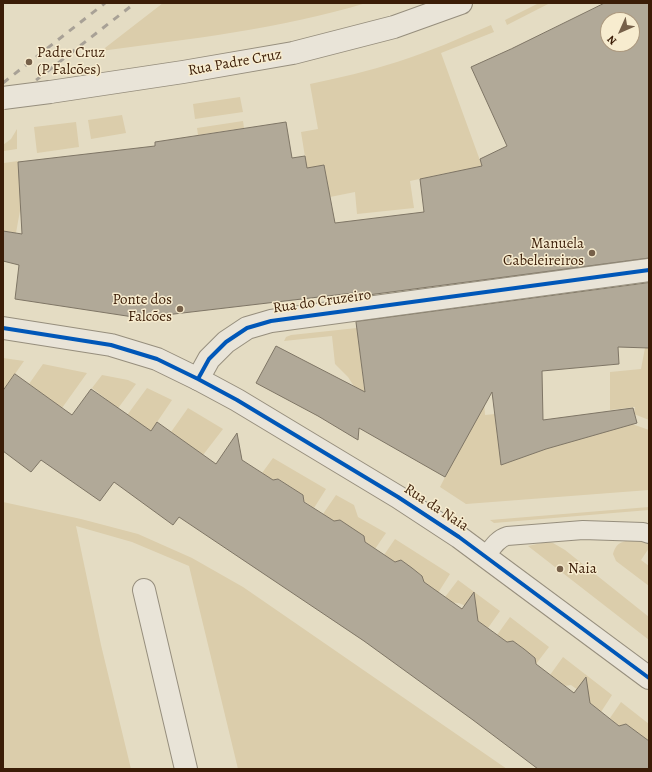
<!DOCTYPE html>
<meta charset="utf-8">
<style>
body{margin:0}
#map{position:relative;width:652px;height:772px;overflow:hidden;background:#e4dcc3;font-family:Alegreya,serif}
canvas{display:block}
.frame{position:absolute;inset:0;border:4px solid #3b1d07;pointer-events:none}
.north{position:absolute;left:600px;top:12px;width:40px;height:40px;box-sizing:border-box;background:#f7eccf;border:1px solid #ac997f;border-radius:50%;rotate:225deg;font-size:11px;font-weight:700;line-height:16px;text-align:center;color:#3b1d07}
.north::after{content:'';display:block;margin:auto;width:14px;height:18px;background:#766049;clip-path:polygon(50% 0,100% 100%,50% 72%,0 100%)}
</style>
<div id="map">
<canvas width="652" height="772"></canvas>
<div class="frame"></div>
<div class="north">N</div>
</div>
<script>
const ctx = document.querySelector('canvas').getContext('2d');
ctx.lineJoin = 'round';
function fillPath(path, color) {
  ctx.fillStyle = color;
  ctx.fill(path, 'evenodd');
}
function trace(path, color, width, dash) {
  ctx.strokeStyle = color;
  ctx.lineWidth = width;
  ctx.lineCap = dash ? 'butt' : 'round';
  ctx.setLineDash(dash || []);
  ctx.stroke(path);
}
function write(font, color, halo, rows, align = 'center') {
  ctx.font = font + ' Alegreya,serif';
  ctx.lineWidth = 3;
  ctx.setLineDash([]);
  ctx.textBaseline = 'middle';
  ctx.strokeStyle = halo;
  ctx.fillStyle = color;
  for (const [text, x, y, turn = 0] of rows) {
    ctx.save();
    ctx.translate(x, y);
    ctx.rotate((+turn || 0) * Math.PI / 180);
    ctx.textAlign = isNaN(turn) ? turn : align;
    if (halo) ctx.strokeText(text, 0, 0);
    ctx.fillText(text, 0, 0);
    ctx.restore();
  }
}
fillPath(new Path2D(`
 M163 3H366C280 29 190 39 101 51Z
 M539 3H550L507 25 505 20Z
 M491 25 494 32 441 53 482 166 476 167 481 207 457 210 452 172 410 181 414 208 357 214 355 192 330 197 324 165 311 168 310 188 301 132 318 129 310 84C339 78 368 71 397 62 429 52 460 38 491 25Z
 M240 97 243 112 195 119 193 104Z
 M122 115 126 133 91 139 88 120Z
 M243 121 244 128 198 135 197 128Z
 M76 122 79 147 37 153 34 127Z
 M17 129V149L4 151V163L18 161 21 205 16 233 3 231V145L11 139Z
 M357 328 365 396 355 388 348 377 335 364 332 336 284 341 286 337 291 335Z
 M645 348H649V420L634 414 635 407 610 410V372L641 369Z
 M3 358 24 361 3 391Z
 M43 364 87 373 62 408 29 384Z
 M102 375 128 380 136 384 116 411 104 402 106 399 92 388Z
 M147 388 172 400 151 431 139 423 137 426 125 418Z
 M484 400 485 415 495 414 501 465 546 449 632 424 649 430V490L466 504 440 487Z
 M188 408 223 429 203 455 171 432Z
 M273 458 326 489 314 508 304 501 303 495 279 479 272 480 262 473Z
 M336 495 354 505 358 517 386 533 375 549 365 542 363 536 340 520 334 521 323 514Z
 M3 502 81 519 138 534 192 558 243 587 507 769H238L189 566 132 542 76 526 101 645 131 769H3Z
 M649 507V510L494 523 490 520Z
 M395 539 450 574 438 593 424 582 422 576 401 560 395 562 384 555Z
 M634 539 649 541V548L641 560 649 566V586L616 561 613 554C617 541 623 542 634 539Z
 M546 542 553 543 565 550 649 617V640L528 546Z
 M458 580 500 611 488 628C485 626 481 624 478 621 470 613 465 601 453 603L445 597Z
 M510 617 549 647 536 664 524 649 513 641 507 642 497 635Z
 M563 657 612 695 601 712 590 704 589 698 571 685 565 686 550 675Z
 M621 702 649 724V741L626 724 619 726 610 718Z`), '#dbcdab');
const building = new Path2D(`
 M605 3H649V258L353 297V293L140 318 15 299 19 265 3 261V231L22 234 18 162 155 146V142L286 122 292 158 305 156 307 168 324 165 335 223 424 212 420 179 482 166 480 159 507 146 471 67 511 49ZM608 20H632V44H608Z
 M649 283V348L618 347 619 364 542 371 543 420 633 408 637 423 546 449 501 465 492 392 445 477 359 428 358 440 318 416 256 383 276 346 365 392 356 322Z
 M15 374 72 415 91 389 151 431 157 422 216 464 237 433 242 460 273 480 278 479 303 495 304 502 334 521 340 520 364 536 365 542 395 562 401 560 412 568 422 576 424 582 462 609 474 592 478 621 507 642 513 641 524 649 535 658 536 664 574 693 586 677 590 703 619 726 626 724 649 741V769H538L473 720 364 641 179 517 173 525 114 482 100 501 41 460 31 472 3 451V391Z`);
fillPath(building, '#b1a998');
trace(building, '#7e7565', 1);
const service = new Path2D(`
 M486 556C492 548 497 539 507 536L583 530 643 532 649 534`);
const minor = new Path2D(`
 M198 379 209 359 226 342 247 328 271 321 649 270
 M144 590 186 769`);
const tertiary = new Path2D(`
 M50 92 183 72 293 53 394 27 461 3
 M3 328 111 345 157 359 198 379 237 400 398 497 459 537 649 678`);
trace(service, '#968e7d', 20);
trace(minor, '#968e7d', 24);
trace(tertiary, '#968e7d', 24);
trace(service, '#e9e4d8', 18);
trace(minor, '#e9e4d8', 22);
trace(tertiary, '#e9e4d8', 22);
trace(new Path2D(`
 M3 83 105 3
 M3 106 135 3`), '#a8a196', 3, [7, 7]);
const tertiaryBridge = new Path2D(`
 M3 98 50 92`);
trace(tertiaryBridge, '#968e7d', 24, []);
trace(tertiaryBridge, '#e9e4d8', 22);
trace(new Path2D(`
 M3 328 111 345 157 359 198 379 237 400 398 497 459 537 649 678
 M198 379 209 359 226 342 247 328 271 321 649 270`), '#0057b8', 4);
for (const [x, y, r, color] of [
 [29,62,4,"#766049"],
 [592,253,4,"#766049"],
 [180,309,4,"#766049"],
 [560,569,4,"#766049"]
]) {
  const dot = new Path2D();
  dot.arc(x, y, r, 0, 2 * Math.PI);
  ctx.fillStyle = color;
  ctx.fill(dot);
  trace(dot, '#f7eccf', 1.5);
}
write('15px', '#3b1d07', '#f7eccf', [
 ["Padre Cruz",37,53],
 ["(P Falcões)",37,70],
 ["Manuela",584,244,"right"],
 ["Cabeleireiros",584,261,"right"],
 ["Ponte dos",172,300,"right"],
 ["Falcões",172,317,"right"],
 ["Naia",568,569]
], 'left');
write('15px', '#3b1d07', '#f7eccf', [
 ["Rua Padre Cruz",235,63,-10],
 ["Rua do Cruzeiro",322,302,-8],
 ["Rua da Naia",436,508,33]
]);
</script>
